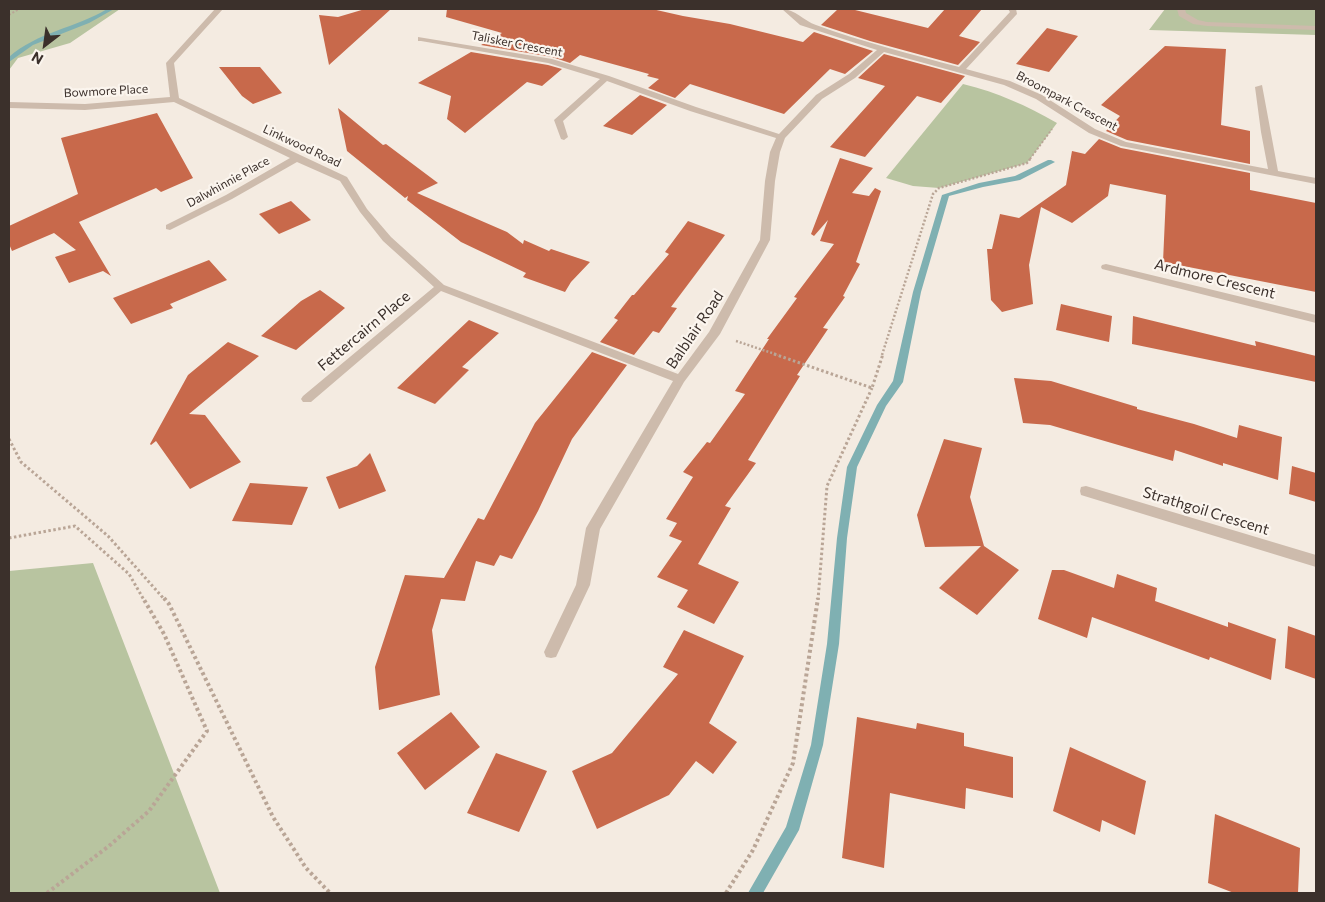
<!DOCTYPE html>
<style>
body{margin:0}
#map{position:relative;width:1325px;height:902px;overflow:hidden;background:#f4ebe1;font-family:Commissioner,sans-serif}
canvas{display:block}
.frame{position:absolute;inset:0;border:10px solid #3b302b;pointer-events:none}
.north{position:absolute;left:20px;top:20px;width:50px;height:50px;-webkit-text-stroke:4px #fbf5ee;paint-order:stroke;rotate:210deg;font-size:14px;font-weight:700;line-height:20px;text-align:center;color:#3b302b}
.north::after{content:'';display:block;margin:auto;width:18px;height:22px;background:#3b302b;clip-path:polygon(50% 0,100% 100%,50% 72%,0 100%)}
</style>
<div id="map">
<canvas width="1325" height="902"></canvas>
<div class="frame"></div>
<div class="north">N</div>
</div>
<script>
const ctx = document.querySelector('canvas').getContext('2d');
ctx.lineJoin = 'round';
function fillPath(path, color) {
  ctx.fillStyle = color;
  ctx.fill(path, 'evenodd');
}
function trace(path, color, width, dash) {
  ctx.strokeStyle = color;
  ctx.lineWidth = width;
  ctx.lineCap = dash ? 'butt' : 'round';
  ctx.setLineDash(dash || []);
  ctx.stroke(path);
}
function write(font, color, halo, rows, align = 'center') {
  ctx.font = font + ' Commissioner,sans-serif';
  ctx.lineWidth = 4.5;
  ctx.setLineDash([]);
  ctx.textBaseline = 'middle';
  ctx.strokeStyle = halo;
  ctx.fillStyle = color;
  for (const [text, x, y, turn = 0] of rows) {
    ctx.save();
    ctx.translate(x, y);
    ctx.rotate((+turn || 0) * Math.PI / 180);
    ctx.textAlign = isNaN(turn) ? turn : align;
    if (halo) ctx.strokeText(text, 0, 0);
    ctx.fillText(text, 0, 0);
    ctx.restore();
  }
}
fillPath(new Path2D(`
 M9 9H120L70 43 18 58 9 70Z
 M1165 9H1316V35L1149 30Z
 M963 84C999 93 1025 105 1057 123L1027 163 939 188 913 186 886 178Z
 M93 563 220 893H9V571Z`), '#b8c4a0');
fillPath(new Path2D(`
 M107 9H114L89 23 33 45 9 62V57C37 32 76 28 107 9Z
 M1048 160H1051L1055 162 1020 180 983 187 949 196 921 292 903 382 886 406 857 467 847 538 839 644 823 745 799 830 763 893H748L786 827 811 745 827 644 837 538 847 467 877 405 893 381 913 292 942 195 979 183 1015 176Z`), '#7fb0b2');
fillPath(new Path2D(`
 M365 9H391L329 65 319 15 338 17Z
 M447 9H652L683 16 730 24 803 42 814 32 873 51 845 74 830 69 784 114 690 84 675 98 648 88 659 79 647 76 649 74 580 55 570 63 552 57 481 45 502 33 446 17Z
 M838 9H851L928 28 945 9H982L959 36 980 42 958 65 870 41 821 25Z
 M1047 28 1078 36 1049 72 1016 64Z
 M1165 46 1226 49 1221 125 1250 131V164L1127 140 1106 131 1120 116 1101 105Z
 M471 52 548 65 562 69 542 86 527 82 465 133 447 119 451 96 418 83Z
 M884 54 965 76 941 103 917 96 865 157 830 147 885 86 858 78Z
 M219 67H260L282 93 253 104 242 96Z
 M640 95 667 105 632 135 603 126Z
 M338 108 383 145 386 144 438 183 417 193 507 232 523 244 524 240 549 251 551 249 590 262 571 282 565 292 523 277 526 273 461 242 407 200 408 196 405 198 347 151Z
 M157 113 193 178 161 192 156 188 79 222 111 276 103 271 69 283 55 257 76 250 54 233 12 251 9 244V226L78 194 61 138Z
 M1099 139 1121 148 1250 173V190L1316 203V292L1163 262 1166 195 1110 184 1108 196 1072 223 1041 207 1029 265 1033 304 1002 312 991 300 987 249H992L1000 214 1019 218 1066 185 1072 151 1085 154Z
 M840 158 873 168 852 193 869 196 875 188 881 191 856 262 860 264 843 296 845 297 823 328 828 329 797 375 800 376 748 460 756 463 725 506 731 508 698 564 739 582 714 624 677 607 688 590 657 577 682 541 669 536 677 523 666 519 693 477 683 472 707 442 710 443 745 394 735 391 769 339H767L797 298 794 297 834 244 820 241 828 220 814 236 811 234Z
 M291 201 311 220 279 234 259 214Z
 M688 221 725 235 671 307 677 308 659 333 653 331 634 355 600 342 618 320 614 318 632 295H634L669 254 665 252Z
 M209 260 227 280 170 304 173 308 131 324 113 298Z
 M320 290 345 308 296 350 261 336 301 301Z
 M1061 304 1112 316 1109 342 1056 330Z
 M1133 316 1256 346 1255 341 1316 356V382L1132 344Z
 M469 320 499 333 462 367 469 370 435 404 397 388Z
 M228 342 259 356 189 414 205 415 241 462 190 489 156 441 151 445 150 444 188 375Z
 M592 352 627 365 572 439 538 511 512 559 500 555 494 566 476 561 465 601 441 599 432 630 440 695 379 710 375 667 405 575 444 578 478 518 484 520 535 423Z
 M1014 378 1051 381 1137 407V409L1194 424 1237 438 1239 425 1282 437 1278 480 1223 463V466L1175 450 1173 461 1050 425 1023 423Z
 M944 439 982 448 970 497 984 546 1019 570 977 615 939 588 981 546 925 547 917 515Z
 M370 453 386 491 339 509 326 477 357 466Z
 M1292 466 1316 473V502L1289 494Z
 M250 483 308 487 292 525 232 521Z
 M1052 570H1064L1114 588 1117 574 1157 588 1155 601 1228 627V622L1276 639 1271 680 1210 657 1209 660 1092 617 1087 638 1038 619Z
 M1288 626 1316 636V679L1285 668Z
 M684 630 744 656 709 723 737 742 713 774 696 761 669 795 597 829 572 771 612 753 678 674 663 667Z
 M451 712 480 747 425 790 397 753Z
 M857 717 916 729 917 723 964 733V746L1013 757V798L966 788 965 809 890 793 884 868 842 858Z
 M1070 747 1146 781 1135 835 1102 820 1100 832 1053 811Z
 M496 753 547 771 519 832 467 813Z
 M1215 814 1300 848 1298 893H1234L1208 883Z`), '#c8694b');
trace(new Path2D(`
 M9 15 19 9
 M1030 159 1052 129`), '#b9a596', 2, [2, 2]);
trace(new Path2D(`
 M736 341 778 355
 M882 355 933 194 939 188 1027 163 1031 158`), '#b9a596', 2.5, [2, 2]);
trace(new Path2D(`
 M774 354 872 388 883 354
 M9 439 21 462 108 536 165 600
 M9 538 75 526 129 574 144 600
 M818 600 827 486 872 388`), '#b9a596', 3, [2.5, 2.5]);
trace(new Path2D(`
 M164 598 169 604 273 817 306 868 330 893
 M47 893 109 846 149 811 207 731 164 634 143 598
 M726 893 753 850 793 763 818 598`), '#b9a596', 4, [3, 3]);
fillPath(new Path2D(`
 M1177 9H1185L1186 13 1198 20 1207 22 1316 26V30L1207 26 1193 24 1179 16Z`), '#cdbbac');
fillPath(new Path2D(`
 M215 9H223L174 63 179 98 347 177 367 209 391 237 444 285 678 374 709 332 760 240 765 181 770 152 776 138 690 111 607 81 563 121 568 137 564 140 561 139 554 120 600 79 548 63 421 41H418V37L552 59 609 76 696 107 779 134 816 95 849 74 877 50 800 25 782 9C795 9 804 21 816 25 863 42 910 54 959 67L1010 12 1008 9H1016L1017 14 966 69 1010 81 1042 95 1095 129 1126 142 1268 169 1261 132 1255 87 1262 85 1278 171 1316 178V184L1121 146 1089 133 1036 99 1004 85 884 52 855 78 822 99 785 138 780 152 775 181 770 240 720 334 684 382 600 529 590 585 556 657 551 658 546 657 544 652 576 585 586 528 673 381 441 291 311 402H303L301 399 303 396 434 287 383 241 360 212 340 181 297 162 232 199 170 230 166 229V225L226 195 290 158 174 102 85 110 9 108V102L85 104 170 97 166 63Z
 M1106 264 1316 315V323L1102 269 1101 267 1102 265Z
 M1086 486 1316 555V567L1081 495 1080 491 1081 487Z`), '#cdbbac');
write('12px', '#3b302b', '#fbf5ee', [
 ["Talisker Crescent",517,44,11],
 ["Bowmore Place",106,91,-3],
 ["Broompark Crescent",1067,101,28],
 ["Linkwood Road",302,146,25],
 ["Dalwhinnie Place",228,182,-29]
]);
write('15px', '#3b302b', '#fbf5ee', [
 ["Ardmore Crescent",1215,279,14],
 ["Balblair Road",695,330,-56],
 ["Fettercairn Place",364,331,-40],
 ["Strathgoil Crescent",1206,511,17]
]);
</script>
